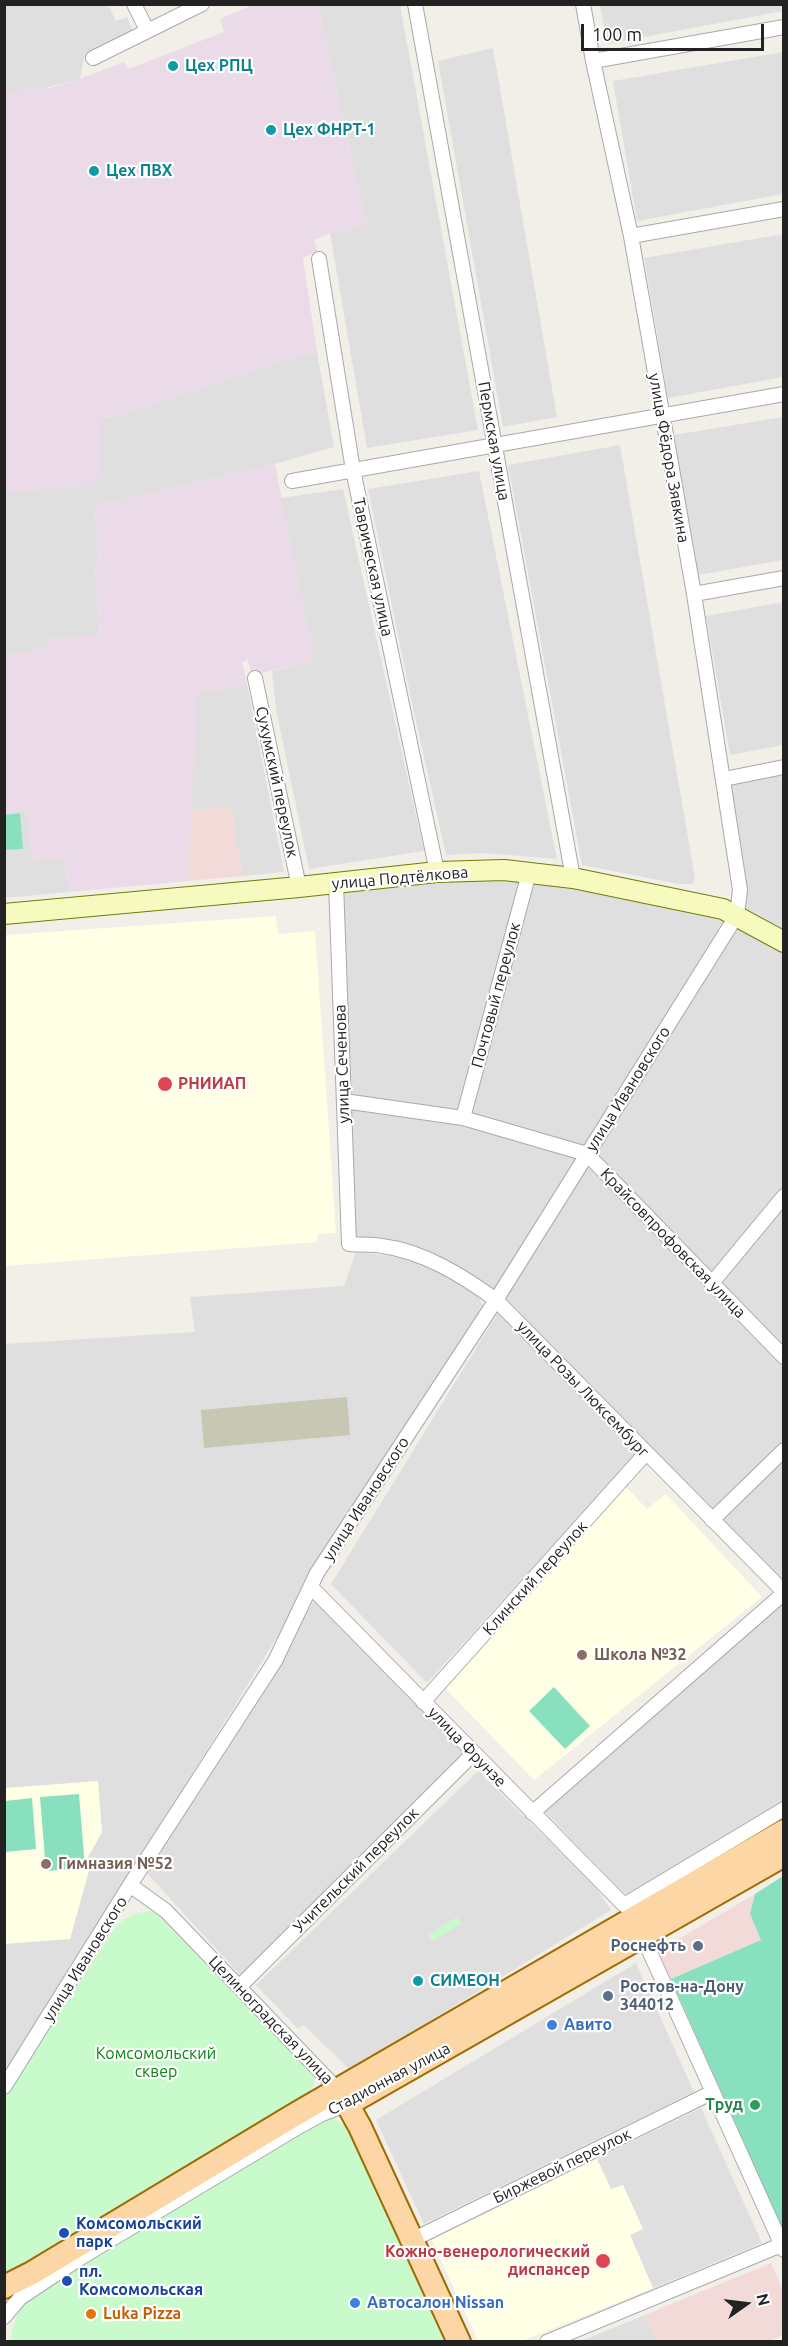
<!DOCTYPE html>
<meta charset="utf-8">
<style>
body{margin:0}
#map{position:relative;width:788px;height:2346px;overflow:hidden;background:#f2efe9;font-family:Ubuntu,sans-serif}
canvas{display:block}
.frame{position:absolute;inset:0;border:6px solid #222;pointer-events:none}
.north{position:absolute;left:716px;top:2274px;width:60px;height:60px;-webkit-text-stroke:4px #fff;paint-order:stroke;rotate:76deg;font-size:16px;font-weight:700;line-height:24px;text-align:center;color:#222}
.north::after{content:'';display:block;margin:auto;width:21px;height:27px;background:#222;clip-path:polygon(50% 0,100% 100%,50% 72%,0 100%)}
.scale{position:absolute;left:581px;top:24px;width:183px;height:27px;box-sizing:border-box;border:3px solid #222;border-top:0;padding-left:8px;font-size:18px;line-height:21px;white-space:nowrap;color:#222;-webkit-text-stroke:4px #fff;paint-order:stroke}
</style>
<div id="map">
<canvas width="788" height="2346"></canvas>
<div class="frame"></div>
<div class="north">N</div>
<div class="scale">100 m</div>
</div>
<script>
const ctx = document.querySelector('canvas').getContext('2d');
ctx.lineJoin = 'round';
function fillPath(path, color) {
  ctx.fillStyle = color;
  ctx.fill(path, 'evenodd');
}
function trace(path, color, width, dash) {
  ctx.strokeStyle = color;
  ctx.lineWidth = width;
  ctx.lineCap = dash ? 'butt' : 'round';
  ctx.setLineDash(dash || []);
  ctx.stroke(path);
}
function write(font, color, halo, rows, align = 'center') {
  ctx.font = font + ' Ubuntu,sans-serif';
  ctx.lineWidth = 4.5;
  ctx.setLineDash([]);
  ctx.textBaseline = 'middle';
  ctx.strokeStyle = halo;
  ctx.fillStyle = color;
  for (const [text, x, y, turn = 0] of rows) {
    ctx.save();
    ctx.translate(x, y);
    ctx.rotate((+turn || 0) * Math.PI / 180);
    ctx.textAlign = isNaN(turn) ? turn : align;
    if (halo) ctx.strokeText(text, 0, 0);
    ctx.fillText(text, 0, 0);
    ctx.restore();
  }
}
fillPath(new Path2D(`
 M783 4V11L607 44 600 5Z
 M4 5H108L116 21 127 17 134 33 84 58 80 79 38 90 5 92Z
 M318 5H400L478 430 367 448 330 233 366 225Z
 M493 48 557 417 503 427 438 61Z
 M783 52V194L637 221 613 81Z
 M783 234V377L668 398 644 258Z
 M317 352 334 447 275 464 95 506 99 562 95 563 100 635 48 639 49 649 5 655 4 493 92 484 101 417 118 416 291 358Z
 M783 417V560L698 575 674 435Z
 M620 445 695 878 693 884H679L582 865 508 465Z
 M479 471 550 825 557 859 484 853 446 855 412 703 368 489Z
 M343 489 424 851 309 869 276 709 272 671 314 660 281 498Z
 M783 602V745L730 755 706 616Z
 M247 684 284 872 242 876 231 808 191 809 197 693Z
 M783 764V936L743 912 718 776Z
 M27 810 33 861 65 858 69 892 5 898 4 812Z
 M437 877H523L460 1113 346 1097 340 889Z
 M532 877 729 917 584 1150 469 1115Z
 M737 924 783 950V1189L712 1276 595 1155Z
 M347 1106 462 1122 579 1157 494 1295 452 1268 353 1241Z
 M589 1164 783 1361V1443L711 1513 504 1298Z
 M783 1205V1351L718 1283Z
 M356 1252 407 1258 449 1272 473 1289 483 1305 5 2076V1344L195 1332 190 1297 344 1286Z
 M499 1311 638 1452 427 1683 331 1584Z
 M783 1460V1585L721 1522Z
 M783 1600V1814L634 1903 543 1810Z
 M314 1601 466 1754 240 1975 145 1871Z
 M478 1771 596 1888 611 1910 350 2070 304 2025 298 2029 256 1985Z
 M636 1963 694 2092 424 2224 376 2120Z
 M701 2108 762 2243 653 2288 629 2235 643 2229 623 2185 611 2189 597 2159Z
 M645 2315 656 2341H581Z`), '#e0dfdf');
fillPath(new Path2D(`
 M231 808 242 876 188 881 191 809Z
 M755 1894 750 1914 761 1940 671 1979 658 1951Z
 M771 2263 783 2291V2335L766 2342 656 2341 645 2315Z`), '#f2dad9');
fillPath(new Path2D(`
 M255 4 318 5 366 225 330 233 314 240 317 251 303 258 317 352 291 358 118 416 101 417 102 479H92L93 484 5 493V92L50 88 80 79 124 62 128 69 224 32 220 19Z
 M275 464 314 660 262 673H251L248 660 242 662 247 684 198 693 188 881 69 892 65 858 33 861 27 810 5 812 4 655 48 649V639L100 635 95 563 99 562 95 506Z`), '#ebdbe8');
fillPath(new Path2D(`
 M276 916 278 934 315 931 336 1233 318 1234 317 1242 5 1266V935Z
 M623 1484 647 1509 666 1494 762 1597 534 1780 444 1687Z
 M98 1781 102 1832 88 1857 89 1871 70 1939 5 1944V1788Z
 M597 2159 611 2189 623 2185 643 2229 630 2235 653 2288 522 2341H478L432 2240Z`), '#ffffe5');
fillPath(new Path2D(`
 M347 1397 350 1435 204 1448 201 1410Z`), '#c7c7b4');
fillPath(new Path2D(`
 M153 1911 161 1913 314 2072V2085L308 2096 21 2271 5 2276 4 2100 116 1926C128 1915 137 1912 153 1911Z
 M457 1917 461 1924 432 1941 428 1935Z
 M334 2118 353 2130 453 2342H11C13 2319 20 2305 38 2291L323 2119Z`), '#c8facc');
fillPath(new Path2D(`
 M20 813 23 849 5 850V815Z
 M554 1687 590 1726 565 1749 529 1711Z
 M79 1794 85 1868 46 1871 40 1797Z
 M32 1798 36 1849 5 1852V1801Z
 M783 1876V2231L671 1979 761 1940 750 1914 755 1894Z`), '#88e0be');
const street = new Path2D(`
 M134 4 147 30
 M415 4 573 878
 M93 58 202 4
 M593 61 784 27
 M631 236 784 209
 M319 259 353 470 437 872
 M292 481 784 394
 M694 594 784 578
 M255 678 299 887
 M724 779 784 767
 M336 883 349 1244C360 1245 371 1244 382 1246 423 1251 463 1276 496 1300L784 1592
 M344 1101 463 1118 587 1154 784 1357
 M463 1118 529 873
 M712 1283 784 1196
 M712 1520 784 1450
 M312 1588 624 1905 784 1809
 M423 1702 646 1453
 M532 1813 784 1593
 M130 1885 166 1911 338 2090
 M643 1937 784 2250
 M239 1987 473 1754
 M4 2087 130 1885 275 1661 317 1573 496 1300 737 915 740 890 694 594 631 236 593 61 583 4
 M412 2240 713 2092
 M4 2317 20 2298 77 2260 300 2126 322 2114 348 2104
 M547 2342 781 2245`);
const secondary = new Path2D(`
 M4 914 299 887 437 872 504 870 573 878 723 909 784 942`);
const primary = new Path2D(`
 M340 2091 360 2127 459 2342
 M348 2104 784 1855
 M4 2287 32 2273 296 2114 784 1831`);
trace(street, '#a9a9a9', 16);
trace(secondary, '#707d05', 22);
trace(primary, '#a06b00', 26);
trace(street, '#fff', 14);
trace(secondary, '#f7fabf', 20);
trace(primary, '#fcd6a4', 22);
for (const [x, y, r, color] of [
 [173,66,6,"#0f9aa8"],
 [271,130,6,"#0f9aa8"],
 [94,171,6,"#0f9aa8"],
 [165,1084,8,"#e0444e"],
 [582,1655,6,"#8d6e63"],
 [46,1864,6,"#8d6e63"],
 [698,1946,6,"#5c6f8a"],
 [418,1981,6,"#0f9aa8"],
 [608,1996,6,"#5c6f8a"],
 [552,2025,6,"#3f7fe0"],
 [755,2105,6,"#2e9e5b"],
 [64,2233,6,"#1a4fb4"],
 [603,2261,8,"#e0444e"],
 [67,2281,6,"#1a4fb4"],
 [355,2303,6,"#3f7fe0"],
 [91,2314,6,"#e8710a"]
]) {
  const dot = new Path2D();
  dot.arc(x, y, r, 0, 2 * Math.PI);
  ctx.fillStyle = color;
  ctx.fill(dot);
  trace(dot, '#fff', 2);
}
write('bold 16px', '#0d838f', '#fff', [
 ["Цех РПЦ",185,66],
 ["Цех ФНРТ-1",283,130],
 ["Цех ПВХ",106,171],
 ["СИМЕОН",430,1981]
], 'left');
write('16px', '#222', '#fff', [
 ["Пермская улица",494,441,80],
 ["улица Фёдора Зявкина",669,458,80],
 ["Таврическая улица",373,567,78],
 ["Сухумский переулок",277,782,78],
 ["улица Подтёлкова",400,878,-5],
 ["Почтовый переулок",496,995,-75],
 ["улица Сеченова",342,1064,-92],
 ["улица Ивановского",628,1089,-58],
 ["Крайсовпрофовская улица",673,1243,46],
 ["улица Розы Люксембург",583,1389,46],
 ["улица Ивановского",366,1499,-57],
 ["Клинский переулок",535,1578,-48],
 ["улица Фрунзе",467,1747,46],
 ["Учительский переулок",356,1870,-45],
 ["улица Ивановского",85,1959,-58],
 ["Целиноградская улица",271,2020,46],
 ["Стадионная улица",389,2079,-28],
 ["Биржевой переулок",562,2166,-26]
]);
write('bold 16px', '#be3a42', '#fff', [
 ["РНИИАП",178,1084],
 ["Кожно-венерологический",590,2252,"right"],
 ["диспансер",590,2270,"right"]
], 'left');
write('bold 16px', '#785e54', '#fff', [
 ["Школа №32",594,1655],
 ["Гимназия №52",58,1864]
], 'left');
write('bold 16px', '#4e5e75', '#fff', [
 ["Роснефть",686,1946],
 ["Ростов-на-Дону",620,1987,"left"],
 ["344012",620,2005,"left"]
], 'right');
write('bold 16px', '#366cbe', '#fff', [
 ["Авито",564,2025],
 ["Автосалон Nissan",367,2303]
], 'left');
write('16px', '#0c8416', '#fff', [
 ["Комсомольский",156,2054],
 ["сквер",156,2072]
]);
write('bold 16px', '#27864d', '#fff', [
 ["Труд",743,2105]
], 'right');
write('bold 16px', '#164399', '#fff', [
 ["Комсомольский",76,2224],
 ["парк",76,2242],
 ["пл.",79,2272],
 ["Комсомольская",79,2290]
], 'left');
write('bold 16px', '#c56008', '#fff', [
 ["Luka Pizza",103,2314]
], 'left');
</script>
